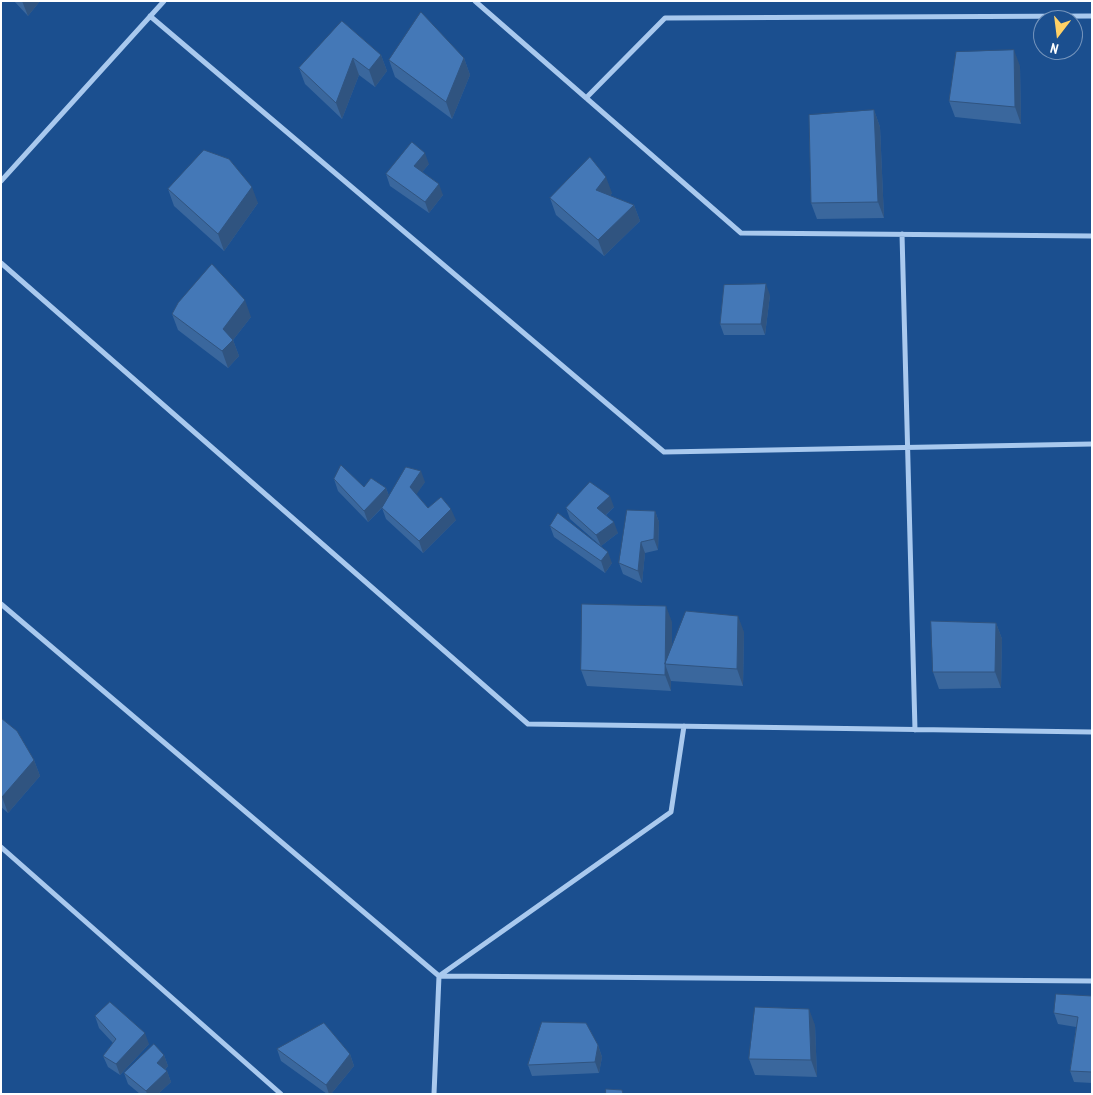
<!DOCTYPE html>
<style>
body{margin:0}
#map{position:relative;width:1093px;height:1095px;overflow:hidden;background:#1b4f8f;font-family:"PT Sans Narrow",sans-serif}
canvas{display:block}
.frame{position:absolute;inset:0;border:2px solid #fff;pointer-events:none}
.north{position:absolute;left:1033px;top:10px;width:50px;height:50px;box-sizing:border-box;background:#1b4f8f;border:1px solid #7695bc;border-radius:50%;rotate:195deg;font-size:14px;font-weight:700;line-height:20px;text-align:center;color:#fff}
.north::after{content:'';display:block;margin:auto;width:18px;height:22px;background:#ffd166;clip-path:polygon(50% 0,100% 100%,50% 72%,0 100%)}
</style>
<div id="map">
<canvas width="1093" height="1095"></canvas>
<div class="frame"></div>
<div class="north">N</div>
</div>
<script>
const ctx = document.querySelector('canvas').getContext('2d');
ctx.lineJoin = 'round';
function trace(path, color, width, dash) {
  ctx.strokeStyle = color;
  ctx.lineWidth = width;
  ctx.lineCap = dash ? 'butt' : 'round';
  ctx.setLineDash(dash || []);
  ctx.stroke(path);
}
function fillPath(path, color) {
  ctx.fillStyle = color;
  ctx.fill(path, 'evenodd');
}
trace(new Path2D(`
 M475 1 741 233 1092 236
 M150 16 664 452 1092 444
 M586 98 665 18 1092 16
 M1 181 164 1
 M902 234 915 730
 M1 263 528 724 1092 732
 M1 604 439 976 1092 981
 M1 847 281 1094
 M434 1094 439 976 671 812 684 726`), '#a9c9ee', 5);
fillPath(new Path2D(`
 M14 1H40L28 16Z
 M342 21 381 55 387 71 375 87 359 75 342 119 305 84 299 68Z
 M464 58 470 75 452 119 395 77 389 60Z
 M1020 66 1021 124 955 117 949 101Z
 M874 110 880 127 884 218 817 219 811 203Z
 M429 164 422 172 443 195 429 213 390 186 386 174Z
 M168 189 258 203 224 251 174 206Z
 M612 193 610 196 634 205 640 221 604 256 556 215 550 198Z
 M770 295 765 335H724L720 324Z
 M172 314 251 317 233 340 239 356 228 368 178 330Z
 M334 479 364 487 386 488 389 496 425 482 416 494 428 508 456 520 423 553 386 519 382 508 383 507 368 522 338 491Z
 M614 507 606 515 618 533 601 546 570 519 566 508Z
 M655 511 659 522 658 550 645 553 642 583 623 574 619 563Z
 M550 526 612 563 605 573 554 537Z
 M672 622V647L744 632 743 686 671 681V691L587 686 581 670Z
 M996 623 1002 639 1001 688 939 689 933 672Z
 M1 718 34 760 40 776 8 813 1 807Z
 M1092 996V1083L1074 1082 1070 1071 1076 1027 1058 1024 1054 1013Z
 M95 1016 149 1044 120 1075 108 1067 103 1056 113 1043 99 1028Z
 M815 1025 817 1077 755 1075 749 1059Z
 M598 1045 602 1057 599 1073 532 1076 528 1065Z
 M277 1049 350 1054 354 1066 331 1094H327L281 1061Z
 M164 1055 168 1066 165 1070 167 1071 171 1082 158 1094H140L128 1084 124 1073Z`), '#3a679d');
fillPath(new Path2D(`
 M22 1H40L28 16Z
 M1014 50 1020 66 1021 124 1015 107Z
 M381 55 387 71 375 87 369 70Z
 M353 58 359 75 342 119 336 103Z
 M464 58 470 75 452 119 446 102Z
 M874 110 880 127 884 218 878 202Z
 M425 153 429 164 418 177 414 166Z
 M606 177 612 193 602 207 596 190Z
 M439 184 443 195 429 213 425 202Z
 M252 187 258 203 224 251 218 234Z
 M634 205 640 221 604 256 598 240Z
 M766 284 770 295 765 335 761 324Z
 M245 300 251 317 233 340 239 356 228 368 222 351 223 329Z
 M421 471 425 482 414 498 410 487Z
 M386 488 390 499 368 522 364 511Z
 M610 496 614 507 601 519 597 508Z
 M451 509 456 520 423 553 419 541Z
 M655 511 659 522 658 550 654 539Z
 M614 522 618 533 601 546 596 535Z
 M641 542 645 553 642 583 638 571Z
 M608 552 612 563 605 573 601 561Z
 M666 606 672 622V665L665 664Z
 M738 616 744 632 743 686 737 669Z
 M996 623 1002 639 1001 688 995 672Z
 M665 664 671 681V691L665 675Z
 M34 760 40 776 8 813 2 797Z
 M809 1009 815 1025 817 1077 811 1060Z
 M145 1033 149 1044 120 1075 116 1064Z
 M598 1045 602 1057 599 1073 595 1062Z
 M350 1054 354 1066 331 1094H329L326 1085Z
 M164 1055 168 1066 161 1074 157 1063Z
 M167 1071 171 1082 158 1094H147L146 1091Z`), '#305480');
const building = new Path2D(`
 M421 12 464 58 446 102 389 60Z
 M342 21 381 55 369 70 353 58 336 103 299 68Z
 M1014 50 1015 107 949 101 956 52Z
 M874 110 878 202 811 203 809 115Z
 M412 142 425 153 414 166 439 184 425 202 386 174Z
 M204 150 229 159 252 187 218 234 168 189Z
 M590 157 606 177 596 190 634 205 598 240 550 198Z
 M212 264 245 300 223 329 233 340 222 351 172 314 178 303Z
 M766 284 761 324H720L724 285Z
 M341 465 364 487 371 478 386 488 364 511 334 479Z
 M406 467 421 471 410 487 428 508 441 497 451 509 419 541 382 508Z
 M590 482 610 496 597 508 614 522 596 535 566 508Z
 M627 510 655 511 654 539 641 542 638 571 619 563Z
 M558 513 608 552 601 561 550 526Z
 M582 604 666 606 665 675 581 670Z
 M686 611 738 616 737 669 665 664Z
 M931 621 996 623 995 672H933Z
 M1 718 17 731 34 760 2 797 1 796Z
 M1056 994 1092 996V1072L1070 1071 1078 1017 1054 1013Z
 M110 1002 145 1033 116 1064 103 1056 116 1039 95 1016Z
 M755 1007 809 1009 811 1060 749 1059Z
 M542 1022 586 1023 598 1045 595 1062 528 1065Z
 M324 1023 350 1054 326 1085 277 1049Z
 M154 1044 164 1055 157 1063 167 1071 146 1091 124 1073Z
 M606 1089 622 1090 623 1094H606Z`);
fillPath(building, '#4478b7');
trace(building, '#305480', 1);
</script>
